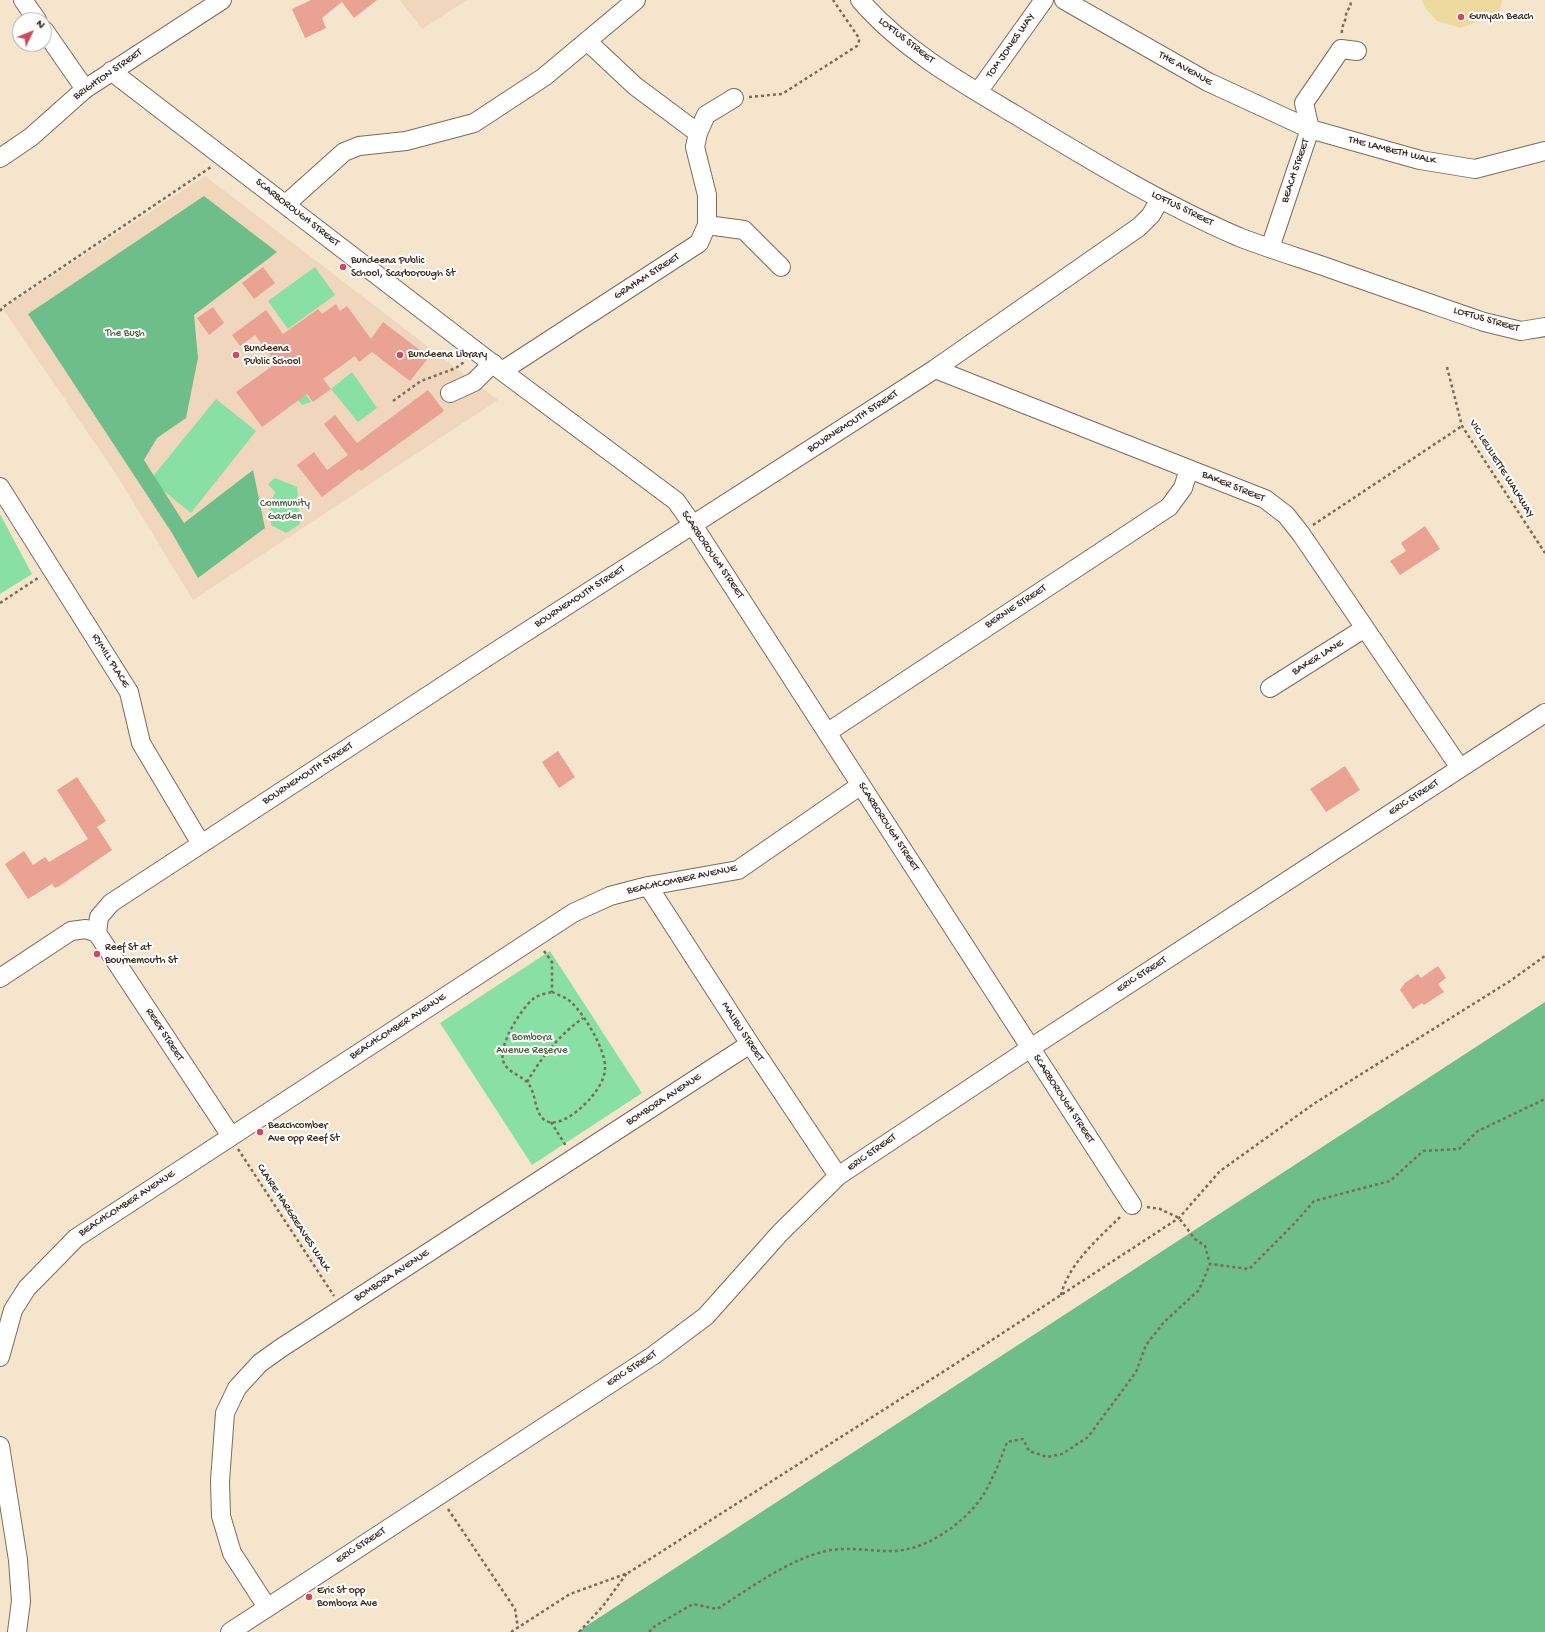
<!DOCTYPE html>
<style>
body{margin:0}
#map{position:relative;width:1545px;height:1632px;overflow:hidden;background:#f5e5cd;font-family:"Gochi Hand",sans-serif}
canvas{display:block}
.north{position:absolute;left:12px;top:12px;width:40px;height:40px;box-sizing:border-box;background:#fff;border:1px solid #b1aaa5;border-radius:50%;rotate:47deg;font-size:11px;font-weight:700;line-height:16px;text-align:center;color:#3b2a1e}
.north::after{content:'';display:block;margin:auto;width:14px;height:18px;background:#d1495b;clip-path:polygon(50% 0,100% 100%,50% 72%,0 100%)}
</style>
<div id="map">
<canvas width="1545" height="1632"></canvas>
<div class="north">N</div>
</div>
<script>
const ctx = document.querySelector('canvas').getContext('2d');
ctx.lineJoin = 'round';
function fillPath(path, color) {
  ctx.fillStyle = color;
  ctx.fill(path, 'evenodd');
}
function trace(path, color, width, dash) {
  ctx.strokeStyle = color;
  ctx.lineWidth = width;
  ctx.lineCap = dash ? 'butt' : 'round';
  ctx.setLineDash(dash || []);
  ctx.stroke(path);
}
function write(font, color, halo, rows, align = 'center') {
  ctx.font = font + ' "Gochi Hand",sans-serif';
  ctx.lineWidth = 4;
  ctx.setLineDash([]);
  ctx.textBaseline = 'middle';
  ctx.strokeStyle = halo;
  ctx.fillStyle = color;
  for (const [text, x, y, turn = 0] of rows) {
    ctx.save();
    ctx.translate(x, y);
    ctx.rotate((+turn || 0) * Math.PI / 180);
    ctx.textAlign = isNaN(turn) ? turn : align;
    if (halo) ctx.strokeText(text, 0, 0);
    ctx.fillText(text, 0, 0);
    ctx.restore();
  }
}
fillPath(new Path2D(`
 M400 0H467L422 29Z
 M205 176 498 400 193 600 116 474 3 309Z`), '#f0d6bc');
fillPath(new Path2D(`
 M315 267 335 295 288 329 268 301Z
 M352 372 377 408 358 422 331 389Z
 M297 382 311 402 302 405 294 395Z
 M216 399 256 431 191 513 150 480Z
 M275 478 297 487 300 524 286 533 271 525 270 506 275 492 268 484Z
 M0 514 32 574 0 594Z
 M550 951 642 1093 532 1165 440 1023Z`), '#88e0a4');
fillPath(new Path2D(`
 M204 196 277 252 194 315 198 358 186 418 157 438 144 460 184 523 253 470 265 528 198 578 172 533 28 314Z
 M1545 1002V1632H577Z`), '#6ebe8a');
fillPath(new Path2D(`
 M1422 0H1502L1499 14 1460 28 1437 21 1425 8Z`), '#eeda9e');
fillPath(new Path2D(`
 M311 0H377L354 18 342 2 322 18 326 28 305 38 292 9Z
 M263 267 275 283 254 299 242 283Z
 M336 304 340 311 347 306 371 339 383 322 429 357 410 381 372 352 359 362 355 356 323 379 331 389 313 402 307 394 262 427 236 392 275 364 269 357 271 356 255 335 240 346 232 335 266 310 283 334 318 309 322 314Z
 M213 307 224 323 209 335 197 318Z
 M428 390 444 411 361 471 359 469 322 497 297 465 314 452 327 470 348 455 324 424 335 415 357 443Z
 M1425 526 1440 549 1400 575 1390 561 1406 551 1401 543Z
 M558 751 575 777 559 788 542 762Z
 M1345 766 1360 790 1326 812 1310 789Z
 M77 777 106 821 97 827 112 850 61 885 55 888 52 884 28 899 5 864 24 851 33 865 45 857 49 862 88 839 57 790Z
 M1438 966 1446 978 1438 984 1444 992 1424 1005 1422 1003 1413 1009 1400 990 1405 983 1418 974 1421 978Z`), '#eaa295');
const minor = new Path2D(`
 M23 0 37 20
 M860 0C901 48 960 82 1014 114 1087 158 1160 203 1239 237 1267 248 1297 257 1326 267 1379 286 1432 304 1484 322L1521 331 1545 327
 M1064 0 1208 82 1310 129 1420 160 1475 169 1545 151
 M44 30 85 89
 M587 41 635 86 698 133
 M111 71 502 371 676 501 693 525C840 751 984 979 1132 1205
 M978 92 1044 0
 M0 158 31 137 85 89 222 0
 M286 204 344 152 359 146 406 141 474 123 544 77 636 0
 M707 225V195L695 147 698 133 706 115 734 98
 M1270 248 1310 129 1304 103 1341 49 1357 51
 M935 369 1265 499 1286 515 1301 534 1460 768
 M502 371 699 243 707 225 744 230 781 267
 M450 393 474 382 493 363
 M0 487 129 692 141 743 201 844
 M1270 688 1365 628
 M828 732 1169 507 1183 488 1189 469
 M648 886 750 1044 838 1176
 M97 933 99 917 111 903 487 657 935 369 1139 227 1151 215 1160 199
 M97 933 231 1136
 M0 978 71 931 86 929 97 933
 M0 1357 13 1310 27 1288 76 1238 573 913 610 896 648 886 738 870 861 785
 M0 1446 18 1560 21 1601 17 1632
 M267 1607 232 1553 221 1516 220 1481 225 1413 237 1388 260 1363 281 1348 750 1044
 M230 1632 654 1355 706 1316 780 1233 838 1176 1029 1049 1545 713`);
trace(minor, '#7c6b5b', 20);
trace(new Path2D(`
 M1342 33C1341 25 1347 21 1346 12L1351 6 1350 0
 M749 97 782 94 857 46 859 41V38L833 0
 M0 311 3 307 211 167
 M1447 367 1462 426 1545 553
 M393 401 421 381 456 368 464 362
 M1313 525 1462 426
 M0 603 38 578
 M544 951 552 962V992
 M552 992C558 995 566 997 571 1002 584 1014 606 1050 605 1068 605 1080 596 1092 589 1100 579 1111 550 1136 539 1113 534 1103 535 1091 527 1082 520 1075 505 1071 503 1060 499 1044 521 1009 533 999 538 995 546 993 552 992Z
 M527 1082C541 1058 560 1034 583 1018
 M551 1122 566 1146
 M238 1149 334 1296
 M1147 1207 1160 1209 1179 1218 1195 1239 1205 1246 1210 1264 1249 1269 1293 1225 1314 1201 1390 1181 1423 1151 1459 1149 1478 1131 1545 1099
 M1061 1295C1069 1263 1098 1239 1121 1216
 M448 1509 515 1609 518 1628
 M511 1632 570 1594 628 1573 949 1368 1179 1218 1220 1171 1315 1103 1510 981 1545 956
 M579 1632 603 1606 627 1573
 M649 1632 655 1626 693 1604 717 1609C751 1588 787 1560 826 1551 851 1545 878 1554 903 1550 934 1545 969 1519 985 1492 994 1476 1001 1459 1007 1442L1023 1439 1029 1451 1047 1457 1062 1454 1088 1437 1136 1372 1146 1345 1164 1322 1199 1290 1210 1264`), '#7c6b5b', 2.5, [3, 3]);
trace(minor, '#fff', 18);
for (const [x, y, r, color] of [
 [1461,17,4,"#d1495b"],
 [343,267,4,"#d1495b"],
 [236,355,4,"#d1495b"],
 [400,355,4,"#d1495b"],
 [97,954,4,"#d1495b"],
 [260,1132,4,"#d1495b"],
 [309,1597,4,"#d1495b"]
]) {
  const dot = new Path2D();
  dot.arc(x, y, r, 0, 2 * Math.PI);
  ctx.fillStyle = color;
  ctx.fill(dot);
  trace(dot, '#fff', 1.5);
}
write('11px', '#3b2a1e', '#fff', [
 ["Gunyah Beach",1469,17],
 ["Bundeena Public",351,261],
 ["School, Scarborough St",351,274],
 ["Bundeena",244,349],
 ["Public School",244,362],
 ["Bundeena Library",408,355],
 ["Reef St at",105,948],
 ["Bournemouth St",105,961],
 ["Beachcomber",268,1126],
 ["Ave opp Reef St",268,1139],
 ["Eric St opp",317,1591],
 ["Bombora Ave",317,1604]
], 'left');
write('11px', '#3b2a1e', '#fff', [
 ["LOFTUS STREET",906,41,38],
 ["TOM JONES WAY",1011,46,-55],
 ["THE AVENUE",1185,69,29],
 ["BRIGHTON STREET",108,75,-35],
 ["THE LAMBETH WALK",1392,151,14],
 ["BEACH STREET",1296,171,-71],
 ["LOFTUS STREET",1182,209,26],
 ["SCARBOROUGH STREET",297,213,38],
 ["GRAHAM STREET",647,277,-33],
 ["LOFTUS STREET",1486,320,16],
 ["BOURNEMOUTH STREET",853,422,-33],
 ["VIC LEULIETTE WALKWAY",1501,469,58],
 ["BAKER STREET",1233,487,22],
 ["SCARBOROUGH STREET",712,555,56],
 ["BOURNEMOUTH STREET",580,597,-33],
 ["BERNIE STREET",1016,607,-33],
 ["BAKER LANE",1318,658,-32],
 ["RYMILL PLACE",110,661,58],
 ["BOURNEMOUTH STREET",308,774,-33],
 ["ERIC STREET",1414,798,-33],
 ["SCARBOROUGH STREET",888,827,57],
 ["BEACHCOMBER AVENUE",682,880,-12],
 ["ERIC STREET",1142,975,-33],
 ["BEACHCOMBER AVENUE",398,1027,-33],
 ["MALIBU STREET",742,1032,57],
 ["REEF STREET",164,1035,57],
 ["SCARBOROUGH STREET",1063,1099,57],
 ["BOMBORA AVENUE",664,1100,-33],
 ["ERIC STREET",872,1153,-35],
 ["BEACHCOMBER AVENUE",127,1204,-33],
 ["CLAIRE HARGREAVES WALK",293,1218,57],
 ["BOMBORA AVENUE",392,1276,-33],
 ["ERIC STREET",632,1369,-33],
 ["ERIC STREET",361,1546,-33]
]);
write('11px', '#526146', '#fff', [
 ["The Bush",125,334],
 ["Community",285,504],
 ["Garden",285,517],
 ["Bombora",532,1038],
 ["Avenue Reserve",532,1051]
]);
</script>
